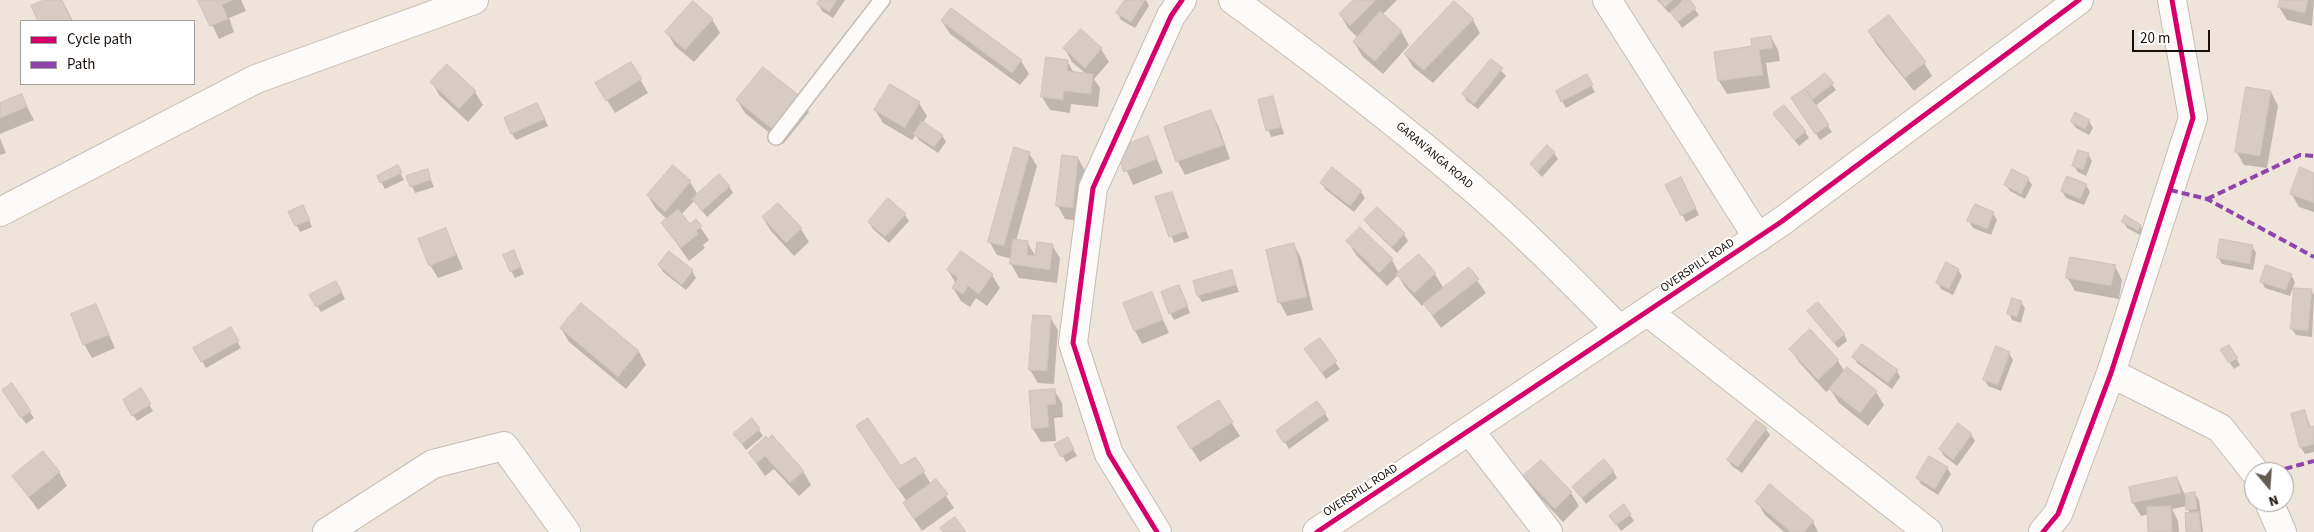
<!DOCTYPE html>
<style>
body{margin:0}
#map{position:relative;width:2314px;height:532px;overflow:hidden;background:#efe4d9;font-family:"Source Sans 3",sans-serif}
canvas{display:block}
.legend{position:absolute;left:20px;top:20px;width:175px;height:65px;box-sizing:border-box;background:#fff;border:1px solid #a39f9d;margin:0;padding:6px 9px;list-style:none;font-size:15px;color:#18100a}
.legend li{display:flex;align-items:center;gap:10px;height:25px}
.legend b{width:25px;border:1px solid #a39f9d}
.north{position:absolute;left:2244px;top:462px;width:50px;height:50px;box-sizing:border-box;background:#fff;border:1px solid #a39f9d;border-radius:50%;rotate:162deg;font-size:14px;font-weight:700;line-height:20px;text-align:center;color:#18100a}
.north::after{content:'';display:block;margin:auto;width:18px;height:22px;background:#635a52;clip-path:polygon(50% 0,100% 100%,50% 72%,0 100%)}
.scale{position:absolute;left:2132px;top:30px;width:78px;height:22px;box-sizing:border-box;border:2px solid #18100a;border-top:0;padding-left:6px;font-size:15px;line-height:18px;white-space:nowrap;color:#18100a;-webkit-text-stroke:4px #fff;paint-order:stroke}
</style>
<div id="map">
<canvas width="2314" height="532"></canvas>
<ul class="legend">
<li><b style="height:6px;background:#d6006c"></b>Cycle path</li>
<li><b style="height:6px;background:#8e44ad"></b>Path</li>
</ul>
<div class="north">N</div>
<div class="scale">20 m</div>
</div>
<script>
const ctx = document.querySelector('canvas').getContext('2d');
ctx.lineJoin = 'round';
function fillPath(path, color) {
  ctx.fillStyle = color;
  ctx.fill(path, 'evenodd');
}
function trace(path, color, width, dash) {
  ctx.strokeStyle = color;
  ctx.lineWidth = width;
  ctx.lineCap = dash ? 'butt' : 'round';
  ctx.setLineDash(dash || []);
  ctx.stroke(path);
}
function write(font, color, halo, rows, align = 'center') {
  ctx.font = font + ' "Source Sans 3",sans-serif';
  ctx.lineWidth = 4;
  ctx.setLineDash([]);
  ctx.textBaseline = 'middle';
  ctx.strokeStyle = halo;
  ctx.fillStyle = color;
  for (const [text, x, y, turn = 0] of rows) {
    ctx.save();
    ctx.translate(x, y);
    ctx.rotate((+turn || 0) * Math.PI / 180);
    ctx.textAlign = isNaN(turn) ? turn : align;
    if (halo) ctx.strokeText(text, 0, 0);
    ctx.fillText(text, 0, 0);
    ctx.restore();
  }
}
fillPath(new Path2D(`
 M47 0H62L73 21H40L33 7Z
 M200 0H241L246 11 229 18 234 32 219 39Z
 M821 0H845L833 18 822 11 818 4Z
 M1126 0H1146L1149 6 1135 28 1121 20 1118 13Z
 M1354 0H1397L1382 15 1401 31 1409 45 1383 74 1362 56 1354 42 1358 38 1348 28 1340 14Z
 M1657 0H1683L1679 4 1681 5 1688 0 1699 15 1682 28 1671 11 1669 13Z
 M2281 0H2314L2312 26 2287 20 2279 7Z
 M712 19 720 33 694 62 675 46 667 32Z
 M1473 20 1480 33 1433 83 1413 67 1405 54Z
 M942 21 1021 61 1029 74 1020 85 950 34Z
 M1869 32 1924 63 1932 76 1914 91 1877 45Z
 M1771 37 1778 50 1780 61 1766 63 1770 88 1727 94 1719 81 1715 53 1754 47Z
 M1065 49H1101L1109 62 1094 79 1100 88 1098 107 1071 104 1070 113 1050 110 1042 97 1067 61 1074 73 1086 74 1072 62Z
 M1491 60 1506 76 1478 109 1467 101 1464 95Z
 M631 64 648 93 615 113 605 97Z
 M447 65 475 92 483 105 468 122 439 95 432 82Z
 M1825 75 1836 90 1815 106 1832 132 1820 140 1792 98Z
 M1586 76 1595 92 1566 108 1557 92Z
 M2271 92 2278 106 2267 168 2244 165 2236 151Z
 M21 95 34 120 0 134V104Z
 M1272 97 1284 134 1271 137 1259 101Z
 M801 99 809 112 783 144 745 113 737 100Z
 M919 103 927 116 923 123 942 135 946 142 938 153 919 140 916 135 912 140 883 123 875 110Z
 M541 111 548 126 516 140 512 134Z
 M1210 112 1218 125 1230 159 1185 175 1178 162 1165 128Z
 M1779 121 1805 132 1809 138 1799 146Z
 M2089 121 2093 128 2089 135 2076 128 2072 122Z
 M1147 137 1163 173 1133 185 1117 149Z
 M0 138 6 153 0 155Z
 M1029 153 1037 166 1016 241 1027 242 1036 257 1052 245 1060 258 1057 283 1019 278 1011 264 1012 259 997 255 989 241Z
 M1554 153 1558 159 1542 177 1531 165Z
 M2088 154 2092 161 2086 176 2078 172 2074 166Z
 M1078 158 1085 171 1080 221 1065 219 1058 206Z
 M397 167 404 180 385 189 381 182Z
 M673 167 690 182 698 195 729 186 733 193 707 217 694 201 681 215 690 225 696 221 709 240 703 245 705 248 689 261 662 223 667 219 656 209 648 196Z
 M427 171 434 187 415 193 408 177Z
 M2314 174V212L2299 207 2291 193Z
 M2028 179 2032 185 2025 199 2010 191 2006 185Z
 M1322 183 1361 192 1365 198 1354 212 1325 189Z
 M1667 185H1684L1699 215 1686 222Z
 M2086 185 2090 192 2084 205 2066 198 2062 191Z
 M1171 193 1189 238 1174 243 1157 198Z
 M778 204 801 229 809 242 794 256 771 231 763 218Z
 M1377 209 1404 234 1408 241 1397 253 1370 227 1366 221Z
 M290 212 306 213 312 227 300 232Z
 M1993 213 1997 220 1991 235 1973 228 1969 221Z
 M905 215 909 221 889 243 873 229 869 222Z
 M2123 221 2140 226 2144 232 2142 236 2127 228Z
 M446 230 463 269 438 278 430 265Z
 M1348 241 1392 260 1399 273 1419 256 1435 274 1444 289 1469 269 1486 293 1441 328 1424 304 1422 306 1405 287 1398 275 1387 286 1356 255Z
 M1294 245 1301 258 1313 310 1287 316 1280 303Z
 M2252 246 2256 253 2253 270 2222 264 2218 257Z
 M514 251 524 274 515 278 511 271Z
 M670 253 692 271 696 278 686 290 663 272 659 265Z
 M961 253 992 275 1000 288 987 306 976 298 970 307 961 301 953 288 956 284 948 270Z
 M2115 266 2122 280 2119 299 2075 291 2067 277Z
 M1958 270 1962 276 1953 295 1941 289 1938 283Z
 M1231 271 1239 292 1202 302 1198 296Z
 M2291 275 2295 282 2290 296 2265 288 2261 281Z
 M336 282 345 299 321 312 311 296Z
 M2311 290 2314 295 2312 337 2296 335 2292 329Z
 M1151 293 1169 333 1142 344 1135 331Z
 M1182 293 1190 313 1174 320 1170 313Z
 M2021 302 2025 308 2021 323 2012 320 2009 313Z
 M95 305 115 348 92 358 84 344Z
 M581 305 639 352 646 365 626 389 569 342 561 328Z
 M1809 311 1844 334 1847 341 1838 348Z
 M1050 317 1058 330 1054 384 1038 383 1030 370Z
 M230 329 241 348 206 368 195 349Z
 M1810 331 1838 361 1845 372 1876 392 1884 405 1868 426 1839 403 1830 389 1826 392 1799 362 1791 349Z
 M1320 340 1340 369 1326 379 1310 356Z
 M2009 353 2013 360 2001 391 1988 386 1985 380Z
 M1854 357 1897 371 1900 377 1892 389 1857 363Z
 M2226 357 2236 358 2240 365 2234 369Z
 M11 385 34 418 26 424 7 396Z
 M140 390 153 411 137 421 124 401Z
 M1054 390 1062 403 1063 417 1054 418 1056 441 1041 442 1033 429Z
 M1218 402 1240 436 1200 462 1186 440Z
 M2305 412 2311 428 2314 427V452L2305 454 2301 448Z
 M1325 414 1329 420 1289 449 1282 437Z
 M752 420 763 436 746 450 739 440Z
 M1766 429 1770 435 1742 473 1732 466 1728 460Z
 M1971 435 1975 441 1957 466 1944 456 1940 449Z
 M865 439 901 468 923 471 931 484 936 481 954 508 922 531 904 504 907 502Z
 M1067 439 1077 456 1066 462 1056 445Z
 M768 440 803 471 811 485 799 496 774 469 765 476 749 453Z
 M1541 461 1571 493 1579 506 1563 522 1533 490 1525 476Z
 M1947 468 1951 474 1938 495 1921 484 1918 478Z
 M1613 471 1617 478 1586 504 1573 487Z
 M59 472 67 486 38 510 14 477Z
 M2177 478 2185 495 2195 494 2199 500 2203 532H2187L2190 514 2187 506 2172 509 2178 521 2179 532H2149V514L2141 516 2133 503Z
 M1757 502 1813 522 1818 532H1784L1765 515Z
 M1624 506 1634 521 1621 531 1615 522Z`), '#0003');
const building = new Path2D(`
 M44 0H62L72 21H38L31 6Z
 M198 0H233L222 5 228 19 210 26Z
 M820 0H837L829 12 817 4Z
 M1125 0H1145L1131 22 1116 13Z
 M1353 0H1376L1350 26 1339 14Z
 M1658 0H1673L1665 7Z
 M1685 0H1690L1696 8 1678 22 1670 12Z
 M2280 0H2308L2305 13 2278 7Z
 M693 1 713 19 685 50 665 32Z
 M1454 1 1474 19 1424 70 1404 54Z
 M951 8 1022 60 1012 73 941 21Z
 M1380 11 1402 31 1375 61 1353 42Z
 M1889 15 1926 62 1905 78 1868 31Z
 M1081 29 1102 48 1085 68 1063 48Z
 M1771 36 1773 48 1759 50 1763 75 1718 81 1714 52 1752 46 1751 39Z
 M1046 57 1068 60 1067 71 1093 74 1091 94 1064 91 1063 100 1041 97Z
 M1491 59 1503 68 1474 104 1462 94Z
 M631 62 642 79 606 101 595 83Z
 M447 64 476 91 459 109 430 82Z
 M763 67 802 98 775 131 736 100Z
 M1825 73 1834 83 1813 99 1805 89Z
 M1587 74 1593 85 1561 102 1556 91Z
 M890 84 920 102 905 128 874 110Z
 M2246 87 2271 91 2260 156 2235 152Z
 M1805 89 1829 125 1815 134 1791 98Z
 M22 94 27 107 0 118V103Z
 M1273 96 1281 127 1266 131 1258 100Z
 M537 103 545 119 511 134 504 118Z
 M1784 105 1806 131 1795 140 1773 114Z
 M1211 110 1224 145 1176 162 1164 127Z
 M2075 112 2090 120 2085 129 2071 122Z
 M922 121 943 135 934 147 913 134Z
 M1148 136 1157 159 1124 172 1115 149Z
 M1547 145 1555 152 1538 172 1530 164Z
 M1014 147 1030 152 1004 246 988 242Z
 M2078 150 2089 153 2083 170 2072 166Z
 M1062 155 1078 157 1073 208 1056 206Z
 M398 165 402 173 380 183 377 176Z
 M673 165 691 181 665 212 647 195Z
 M1332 167 1362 191 1350 206 1320 183Z
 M2300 167 2314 173V203L2290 194Z
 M428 169 431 180 410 187 406 176Z
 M2012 169 2029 178 2021 194 2004 185Z
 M719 174 730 186 702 211 692 199Z
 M2067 176 2087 184 2080 199 2061 191Z
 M1681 177 1696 208 1681 216 1665 185Z
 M1172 192 1186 231 1169 237 1155 197Z
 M888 198 906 214 885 237 868 222Z
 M778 203 802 228 786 243 762 217Z
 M1975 204 1994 212 1987 229 1967 221Z
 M303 205 310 220 295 226 288 212Z
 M1377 207 1405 233 1392 247 1364 220Z
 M678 209 690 224 696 219 702 226 696 231 698 234 681 248 661 223Z
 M2125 215 2141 225 2138 231 2122 222Z
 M1360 227 1393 259 1379 273 1346 241Z
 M446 228 456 255 429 266 418 239Z
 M1013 239 1028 241 1027 255 1035 256 1037 242 1053 244 1050 270 1010 264Z
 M2220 239 2253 245 2250 264 2217 258Z
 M1294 243 1307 297 1278 303 1266 250Z
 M514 250 521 267 510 272 503 255Z
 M669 251 693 270 682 285 658 265Z
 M961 251 993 274 979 294 968 286 963 294 952 288 958 278 947 270Z
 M1419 254 1436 273 1414 293 1396 274Z
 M2070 257 2116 265 2111 286 2066 278Z
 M1946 262 1959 269 1949 289 1936 283Z
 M2266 265 2292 274 2286 290 2260 282Z
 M1469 267 1479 279 1433 315 1423 304Z
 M1232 270 1236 285 1197 296 1193 281Z
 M336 281 342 292 316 307 309 295Z
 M1179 285 1188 306 1169 314 1161 292Z
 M2294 288 2312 289 2308 331 2291 329Z
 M1152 292 1163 320 1134 331 1123 303Z
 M2012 298 2022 301 2017 317 2007 314Z
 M1818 302 1845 334 1834 343 1807 311Z
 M581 303 639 351 618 377 560 328Z
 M96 304 109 335 83 345 71 314Z
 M1033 315 1051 316 1047 371 1029 370Z
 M231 327 239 341 201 362 193 348Z
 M1810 329 1839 360 1818 380 1789 349Z
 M1320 338 1337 361 1322 373 1304 349Z
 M1862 344 1898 370 1888 383 1852 357Z
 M2229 345 2238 358 2229 363 2220 350Z
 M1996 346 2010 352 1998 385 1983 380Z
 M1847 367 1877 391 1860 413 1829 389Z
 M12 383 31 411 21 418 2 390Z
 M141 388 151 404 132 416 123 400Z
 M1055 389 1056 404 1047 405 1049 427 1032 429 1029 391Z
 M1219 400 1233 422 1191 449 1177 427Z
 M1317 401 1326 413 1284 443 1276 431Z
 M2305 410 2309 427 2314 426V444L2300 448 2291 414Z
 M752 418 760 429 742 444 733 434Z
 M868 418 901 466 915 457 925 471 898 489 856 426Z
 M1756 420 1767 428 1738 467 1727 460Z
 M1958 423 1972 434 1953 460 1939 449Z
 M772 435 804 471 790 483 765 456 757 463 748 453 766 436 768 439Z
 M1068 437 1074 449 1061 457 1054 445Z
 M43 451 60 472 29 497 12 476Z
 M1929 456 1948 467 1935 489 1916 478Z
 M1604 459 1614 471 1582 498 1572 487Z
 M1541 460 1572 492 1555 509 1523 476Z
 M2177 477 2181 493 2132 503 2129 487Z
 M936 479 948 494 914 519 903 503Z
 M1770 484 1814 521 1804 532H1791L1755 502Z
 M2195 492 2197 509 2186 510 2185 494Z
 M1624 504 1631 514 1616 525 1609 516Z
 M2171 506 2172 532H2148L2147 507Z
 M2199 512 2201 532H2186L2185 513Z
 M955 517 966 532H943L940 528Z`);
fillPath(building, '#d6ccc3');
trace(building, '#ccc2ba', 1);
const service = new Path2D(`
 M776 137 882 0`);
const minor = new Path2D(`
 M1607 0 1758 238
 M0 212 256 79 474 0
 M1648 312 1928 532
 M2111 373 2220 428 2255 472
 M1470 431 1548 532
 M2269 502 2282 532
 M327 532 433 464 504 446 566 532
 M1157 532 1109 454 1073 343 1093 188 1171 16 1182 0
 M2043 532 2058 514 2111 373 2193 118 2172 0`);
const tertiary = new Path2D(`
 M1233 0C1311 57 1388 116 1461 178 1517 225 1569 278 1620 330
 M1317 532 1781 222 2079 0`);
trace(service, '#c6bdb5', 18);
trace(minor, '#c6bdb5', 30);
trace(tertiary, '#c6bdb5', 30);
trace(service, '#fdfbf9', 15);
trace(minor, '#fdfbf9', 28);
trace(tertiary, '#fdfbf9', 28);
trace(new Path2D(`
 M2170 190 2207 199 2314 257
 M2207 199 2300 155 2314 156
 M2273 472 2314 461`), '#8e44ad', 4, [8, 4]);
trace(new Path2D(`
 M1157 532 1109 454 1073 343 1093 188 1171 16 1182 0
 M1317 532 1781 222 2079 0
 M2043 532 2058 514 2111 373 2193 118 2172 0`), '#d6006c', 5);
write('12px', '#18100a', '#fff', [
 ["GARAN'ANGA ROAD",1434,156,40],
 ["OVERSPILL ROAD",1698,266,-34],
 ["OVERSPILL ROAD",1361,491,-33]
]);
</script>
